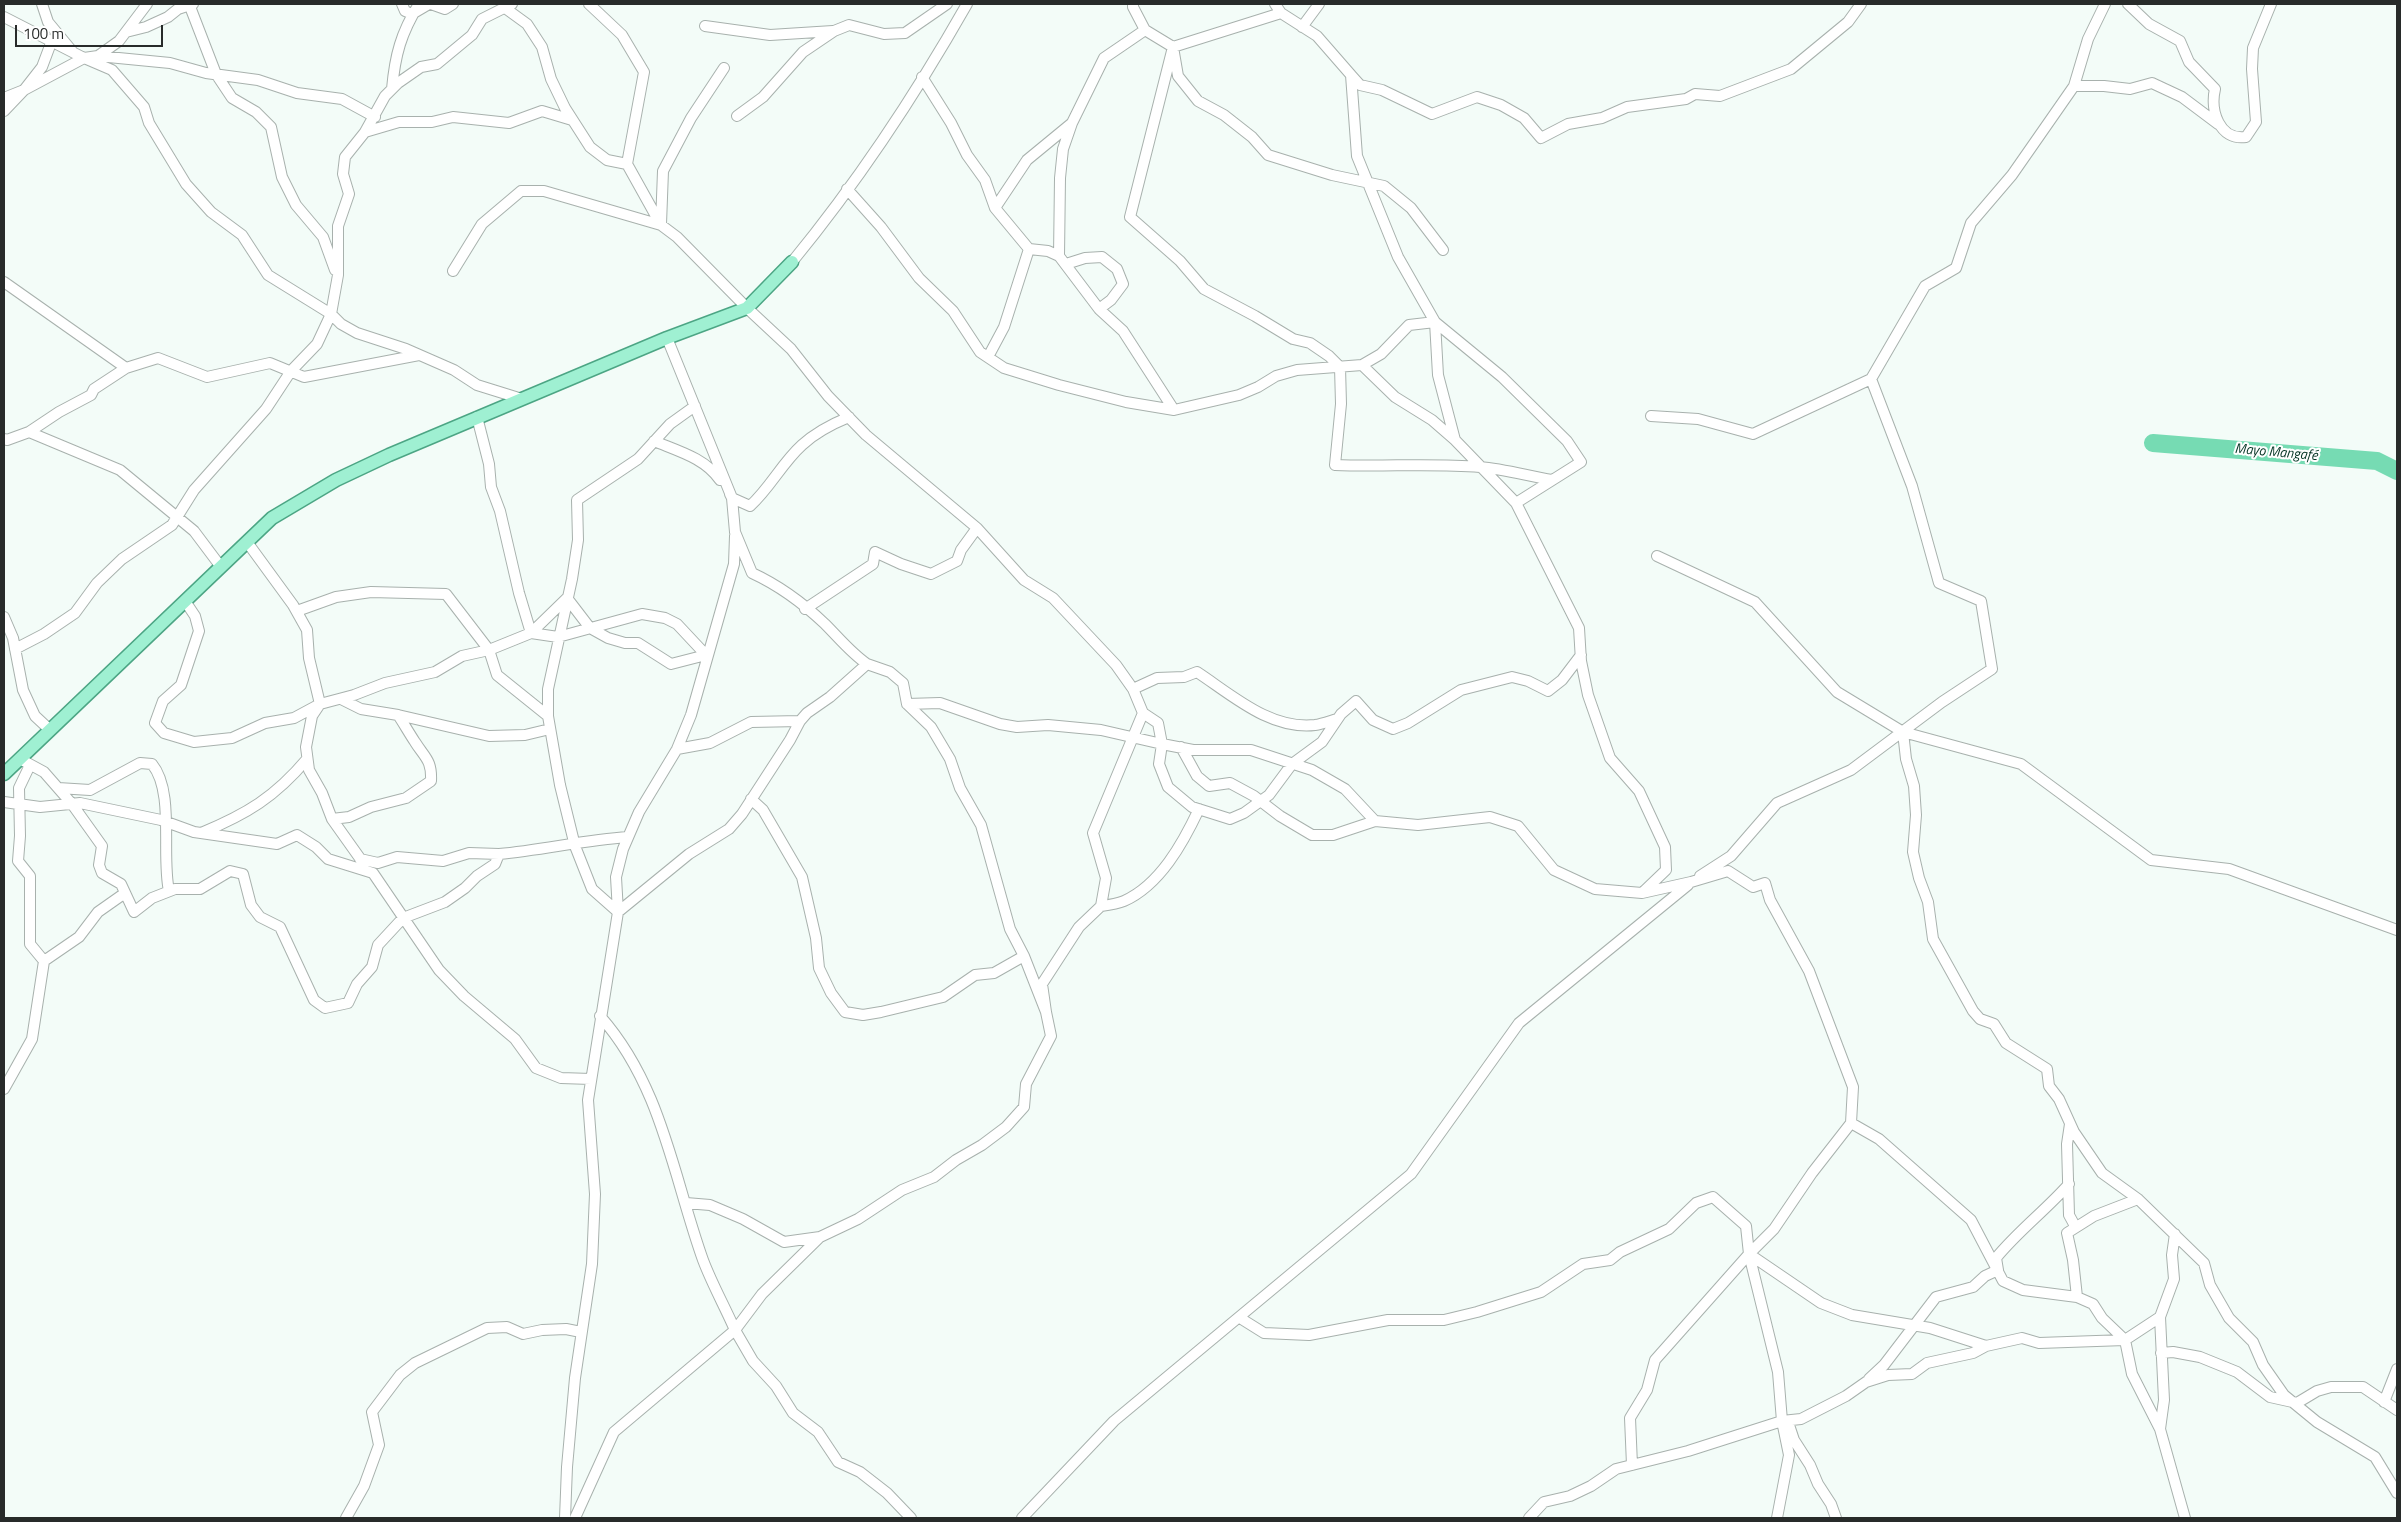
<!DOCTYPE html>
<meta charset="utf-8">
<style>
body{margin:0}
#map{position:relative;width:2401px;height:1522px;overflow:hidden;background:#f3fcf8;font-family:"Titillium Web",sans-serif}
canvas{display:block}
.frame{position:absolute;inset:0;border:5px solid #282b2a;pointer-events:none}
.scale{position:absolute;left:15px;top:25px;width:148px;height:22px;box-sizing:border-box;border:2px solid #282b2a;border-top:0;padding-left:6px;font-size:15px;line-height:18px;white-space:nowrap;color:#282b2a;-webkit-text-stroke:4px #fff;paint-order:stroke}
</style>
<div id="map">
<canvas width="2401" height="1522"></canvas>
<div class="frame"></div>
<div class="scale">100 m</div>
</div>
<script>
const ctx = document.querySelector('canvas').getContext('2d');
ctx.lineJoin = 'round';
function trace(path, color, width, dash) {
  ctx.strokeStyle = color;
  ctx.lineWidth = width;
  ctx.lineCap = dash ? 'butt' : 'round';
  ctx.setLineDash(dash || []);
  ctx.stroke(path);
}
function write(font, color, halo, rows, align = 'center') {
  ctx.font = font + ' "Titillium Web",sans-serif';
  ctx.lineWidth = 4;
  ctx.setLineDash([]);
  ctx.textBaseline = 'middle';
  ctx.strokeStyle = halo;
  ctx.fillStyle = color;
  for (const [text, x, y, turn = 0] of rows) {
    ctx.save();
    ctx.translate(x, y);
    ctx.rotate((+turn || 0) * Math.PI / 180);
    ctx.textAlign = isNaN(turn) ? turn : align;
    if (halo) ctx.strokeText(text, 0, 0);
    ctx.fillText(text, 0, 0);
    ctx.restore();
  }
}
trace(new Path2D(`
 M2153 443 2377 461 2397 471`), '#76dbb3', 18);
const minor = new Path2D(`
 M42 4 48 22 72 51
 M189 4 216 74 232 98 256 112 271 127 282 177 296 205 323 237 335 270
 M402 4 405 11 412 14 429 4
 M431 4 445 9 453 4
 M512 4 482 19 472 35 437 64 421 67 398 83 385 96 365 132 345 157 343 174 349 194 338 226V275L331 314 341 324 357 333 406 349 454 370 477 385 522 399
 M589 4 622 35 644 72 627 164 661 225
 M1133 4V7L1145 30 1104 58 1072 123 1027 160 995 208 1029 249 1048 251 1059 256 1099 309 1123 331 1174 410
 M1275 4 1281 13 1317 36 1351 75 1357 156 1398 257 1435 322 1502 377 1567 441 1581 462 1516 503 1579 628 1581 661 1588 695 1610 758 1639 791 1665 847 1666 870 1642 893
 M2128 4 2149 24 2180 41 2189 62 2215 89C2210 110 2219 141 2246 137L2256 122 2252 69 2253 48 2271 4
 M505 8 527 24 542 47 551 79 565 108 590 147 607 160 627 164
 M1281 13 1173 47 1130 217 1180 261 1204 289 1255 316 1293 339 1310 343 1329 356 1340 367 1341 404 1335 465C1383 467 1432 463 1480 467 1504 469 1528 476 1552 480
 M4 17 84 58 98 56 170 63 206 73 258 80 297 93 342 99 375 117
 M705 26 770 35 833 31
 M1302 27 1319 4
 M1145 30 1173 47 1178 76 1198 101 1224 115 1252 137 1268 155 1332 175 1384 186 1411 208 1443 250
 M126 32 146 27 168 17 178 9 193 4
 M98 56 119 41 147 4
 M1351 75 1360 85 1382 90 1432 114 1477 97 1501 105 1524 118 1541 138 1568 124 1602 118 1627 107 1686 99 1695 94 1720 96 1791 69 1848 22 1861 4
 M922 77 951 123 967 155 985 180 995 208
 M2074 86H2104L2130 89 2152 83 2182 97 2218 124
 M392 89C395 55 401 33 419 4
 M4 98 24 90 42 67 51 43
 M4 111 24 90 84 58 112 70 144 107 149 123 186 184 211 212 242 235 268 275 331 314 317 344 291 371 266 409 194 490 172 525 122 559 97 583 75 613 44 634 15 649
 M737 116 763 97 803 52 834 31 849 25 884 34 905 33 947 4
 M365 132 399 122H432L453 117 509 123 542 111 572 120
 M847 189 881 227 919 278 953 311 980 352 1004 368 1059 385 1126 402 1174 410 1239 395 1258 387 1276 376 1297 370 1362 365 1381 354 1409 325 1435 322 1438 375 1455 440 1516 503
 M661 224 663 171 691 118 724 68
 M1059 256 1060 178 1063 149 1072 123
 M792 262C856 184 917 92 967 4
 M1066 264 1085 258 1102 257 1117 269 1123 284 1111 300 1099 309
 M453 271 482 224 521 191H544L661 225 677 237 747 308 791 349 828 396 866 435 977 528 1024 580 1053 598 1116 665 1133 689 1143 713 1158 723 1162 744 1193 750H1251L1312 770 1345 789 1375 821 1418 825 1490 817 1518 826 1554 870 1595 889 1642 893 1691 882 1728 871 1753 887 1765 883 1770 900 1809 971 1853 1087 1851 1123 1812 1173 1774 1229 1749 1254 1778 1372 1782 1421 1789 1455 1777 1518
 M4 282 126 368
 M988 357 1004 327 1029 249
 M1362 365 1395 397 1432 420 1455 440
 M695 406 670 424 638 459 577 500 578 540 572 579 548 689V716L560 785 575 846 592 889 618 912 616 877 623 849 639 812 677 749 691 715 734 564 735 536
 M1651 416 1698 419 1753 434 1871 379 1925 286 1956 268 1971 223 2012 175 2074 86 2088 39 2105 4
 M29 432 120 470 194 531 221 567
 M4 439 7 440 29 432 59 412 91 395 94 389 126 368 158 358 207 377 270 363 304 377 419 355
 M654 441C678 451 705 458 720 480
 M730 494 732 498 750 506C770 488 782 463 802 445 816 432 832 424 849 417
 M247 542 293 605 307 630 309 658 320 704 312 716 306 747 309 770 322 793 332 819 364 864
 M1657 556 1755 602 1837 692 1903 732 2021 764 2151 860 2229 869 2397 930
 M185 601 195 616 199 631 181 685 163 701 155 723 164 733 194 742 232 738 265 723 294 718 320 704 354 695 385 683 435 672 462 656 489 650 531 633 558 637 642 614 665 618 677 624 706 655 671 664 638 643H625L608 638 590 628 567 598 531 633 519 593 500 511 491 487 489 464 477 417
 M805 609 873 564 875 552 901 564 931 574 957 561 961 550 977 528
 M297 611 336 597 371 592 446 594 489 650 497 675 548 716
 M4 617 13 638 23 690 35 716 50 730
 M867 664 890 672 903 683 907 704 931 727 950 759 960 788 981 825 1010 929 1024 956 1046 1012 1042 984 1079 927 1101 906 1106 878 1093 833 1143 713
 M1133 689 1157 678 1184 677 1197 672C1232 695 1270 730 1315 725 1322 724 1330 721 1337 719
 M341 699 361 709 398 715 489 736 525 735 550 729
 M907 704 940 703 1000 724 1017 727 1048 725 1101 730 1162 744 1159 764 1168 787 1192 807 1230 819 1244 813 1269 795 1292 764 1322 742 1341 714 1356 701 1373 720 1393 729 1408 723 1461 690 1512 677 1528 681 1548 691 1562 680 1581 655
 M1903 732 1906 759 1914 786 1916 815 1913 852 1919 878 1928 902 1933 939 1973 1011 1980 1019 1994 1024 2006 1043 2047 1069 2049 1086 2059 1099 2074 1132 2102 1173 2138 1199 2204 1263 2210 1285 2229 1318 2253 1342 2263 1365 2284 1395 2317 1422 2375 1457 2397 1493
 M1181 747 1197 776 1209 786 1230 783 1254 796 1280 816 1312 835H1333L1375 821
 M677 749 710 743 751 722 800 721
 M20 759 44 772 72 804 102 846 99 865 102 873 121 884 134 912 152 898 175 889H200L230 871 243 874 251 905 260 917 280 927 314 1000 325 1008 348 1003 357 984 372 967 378 945 403 918 445 902 465 888 477 876 495 864 499 854 469 853 443 861 397 857 378 863 360 859
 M58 788 90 790 140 763 152 764C175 792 161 855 169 891
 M751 799 763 810 802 877 816 938 819 968 831 993 845 1012 863 1015 881 1012 943 997 975 975 994 973 1024 956
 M4 802 40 807 80 803 161 820 194 832 277 844 297 835 316 847 328 859 373 873 439 970 464 996 515 1039 536 1068 561 1078 591 1079
 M332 819 349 817 371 807 406 798 431 781C432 760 425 758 415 742 409 733 404 724 398 715
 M201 833C247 814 275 797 307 759
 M499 854C543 850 584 840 628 837
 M1700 876 1731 856 1777 803 1851 770 1942 702 1992 669 1981 601 1939 583 1912 486 1871 379
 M1101 906C1109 905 1117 904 1124 901 1160 885 1183 843 1199 809
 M44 961 79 937 98 912 125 893
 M4 1089 32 1039 44 961 30 944V876L18 861 20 836 19 788 30 765
 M1851 1123 1879 1139 1971 1220 2003 1281 2023 1290 2077 1297
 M2070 1124 2067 1144 2069 1215 2075 1226
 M2138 1199 2094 1216 2067 1233 2073 1260 2077 1297 2093 1304 2102 1318 2125 1340 2132 1374 2160 1429
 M686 1203 710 1205 743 1219 784 1242 820 1237 762 1294 735 1330 753 1361 776 1386 793 1413 818 1432 838 1462 860 1472 887 1493 911 1518
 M2175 1234 2172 1255 2174 1279 2160 1317 2164 1400 2160 1429 2185 1518
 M820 1237 858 1219 902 1190 934 1177 956 1160 982 1145 1006 1127 1024 1107 1026 1084 1051 1036 1046 1012
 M1749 1254 1821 1303 1852 1315 1930 1328 1986 1346
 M1240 1318 1264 1333 1309 1335 1388 1320H1444L1477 1312 1541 1292 1583 1264 1610 1260 1620 1252 1669 1229 1696 1203 1713 1197 1746 1226 1749 1254 1655 1360 1647 1390 1630 1418 1632 1465
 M2161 1353 2173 1352 2200 1357 2237 1372 2270 1397 2297 1403 2317 1391 2331 1387H2363L2397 1410
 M1869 1379 1884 1365 1936 1297 1973 1287 1985 1276 1998 1270 1996 1258C2018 1231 2046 1210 2069 1184
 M2384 1402 2397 1369
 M1788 1422 1794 1440 1810 1465 1818 1484 1831 1504 1836 1518
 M346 1518 364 1486 379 1445 372 1412 400 1375 415 1363 487 1328 507 1327 523 1334 542 1330 566 1329 581 1332
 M565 1518 567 1467 575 1378 592 1264 595 1194 588 1100 618 912 689 854 729 829 742 814 790 740 800 721 807 713 830 697 867 664C851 653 839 638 825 624 804 604 778 585 752 573L735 532 732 498 667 338
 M575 1518 614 1432 735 1330C725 1307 712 1284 703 1260 673 1176 662 1086 600 1016
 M1022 1518 1114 1421 1411 1174 1519 1023 1688 885
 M1529 1518 1544 1502 1570 1496 1591 1486 1616 1469 1688 1451 1782 1421 1801 1419 1846 1396 1866 1382 1888 1375 1912 1374 1927 1363 1973 1353 1986 1346 2022 1338 2039 1343 2125 1340 2160 1317`);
const major = new Path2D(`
 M4 774 272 518 336 480 389 455 667 338 747 308 792 262`);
trace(minor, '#a8b1ad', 12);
trace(major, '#4ca584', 15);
trace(minor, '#fff', 10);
trace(major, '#9ff0d2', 12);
write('italic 14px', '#033323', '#fff', [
 ["Mayo Mangafé",2276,453,5]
]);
</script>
